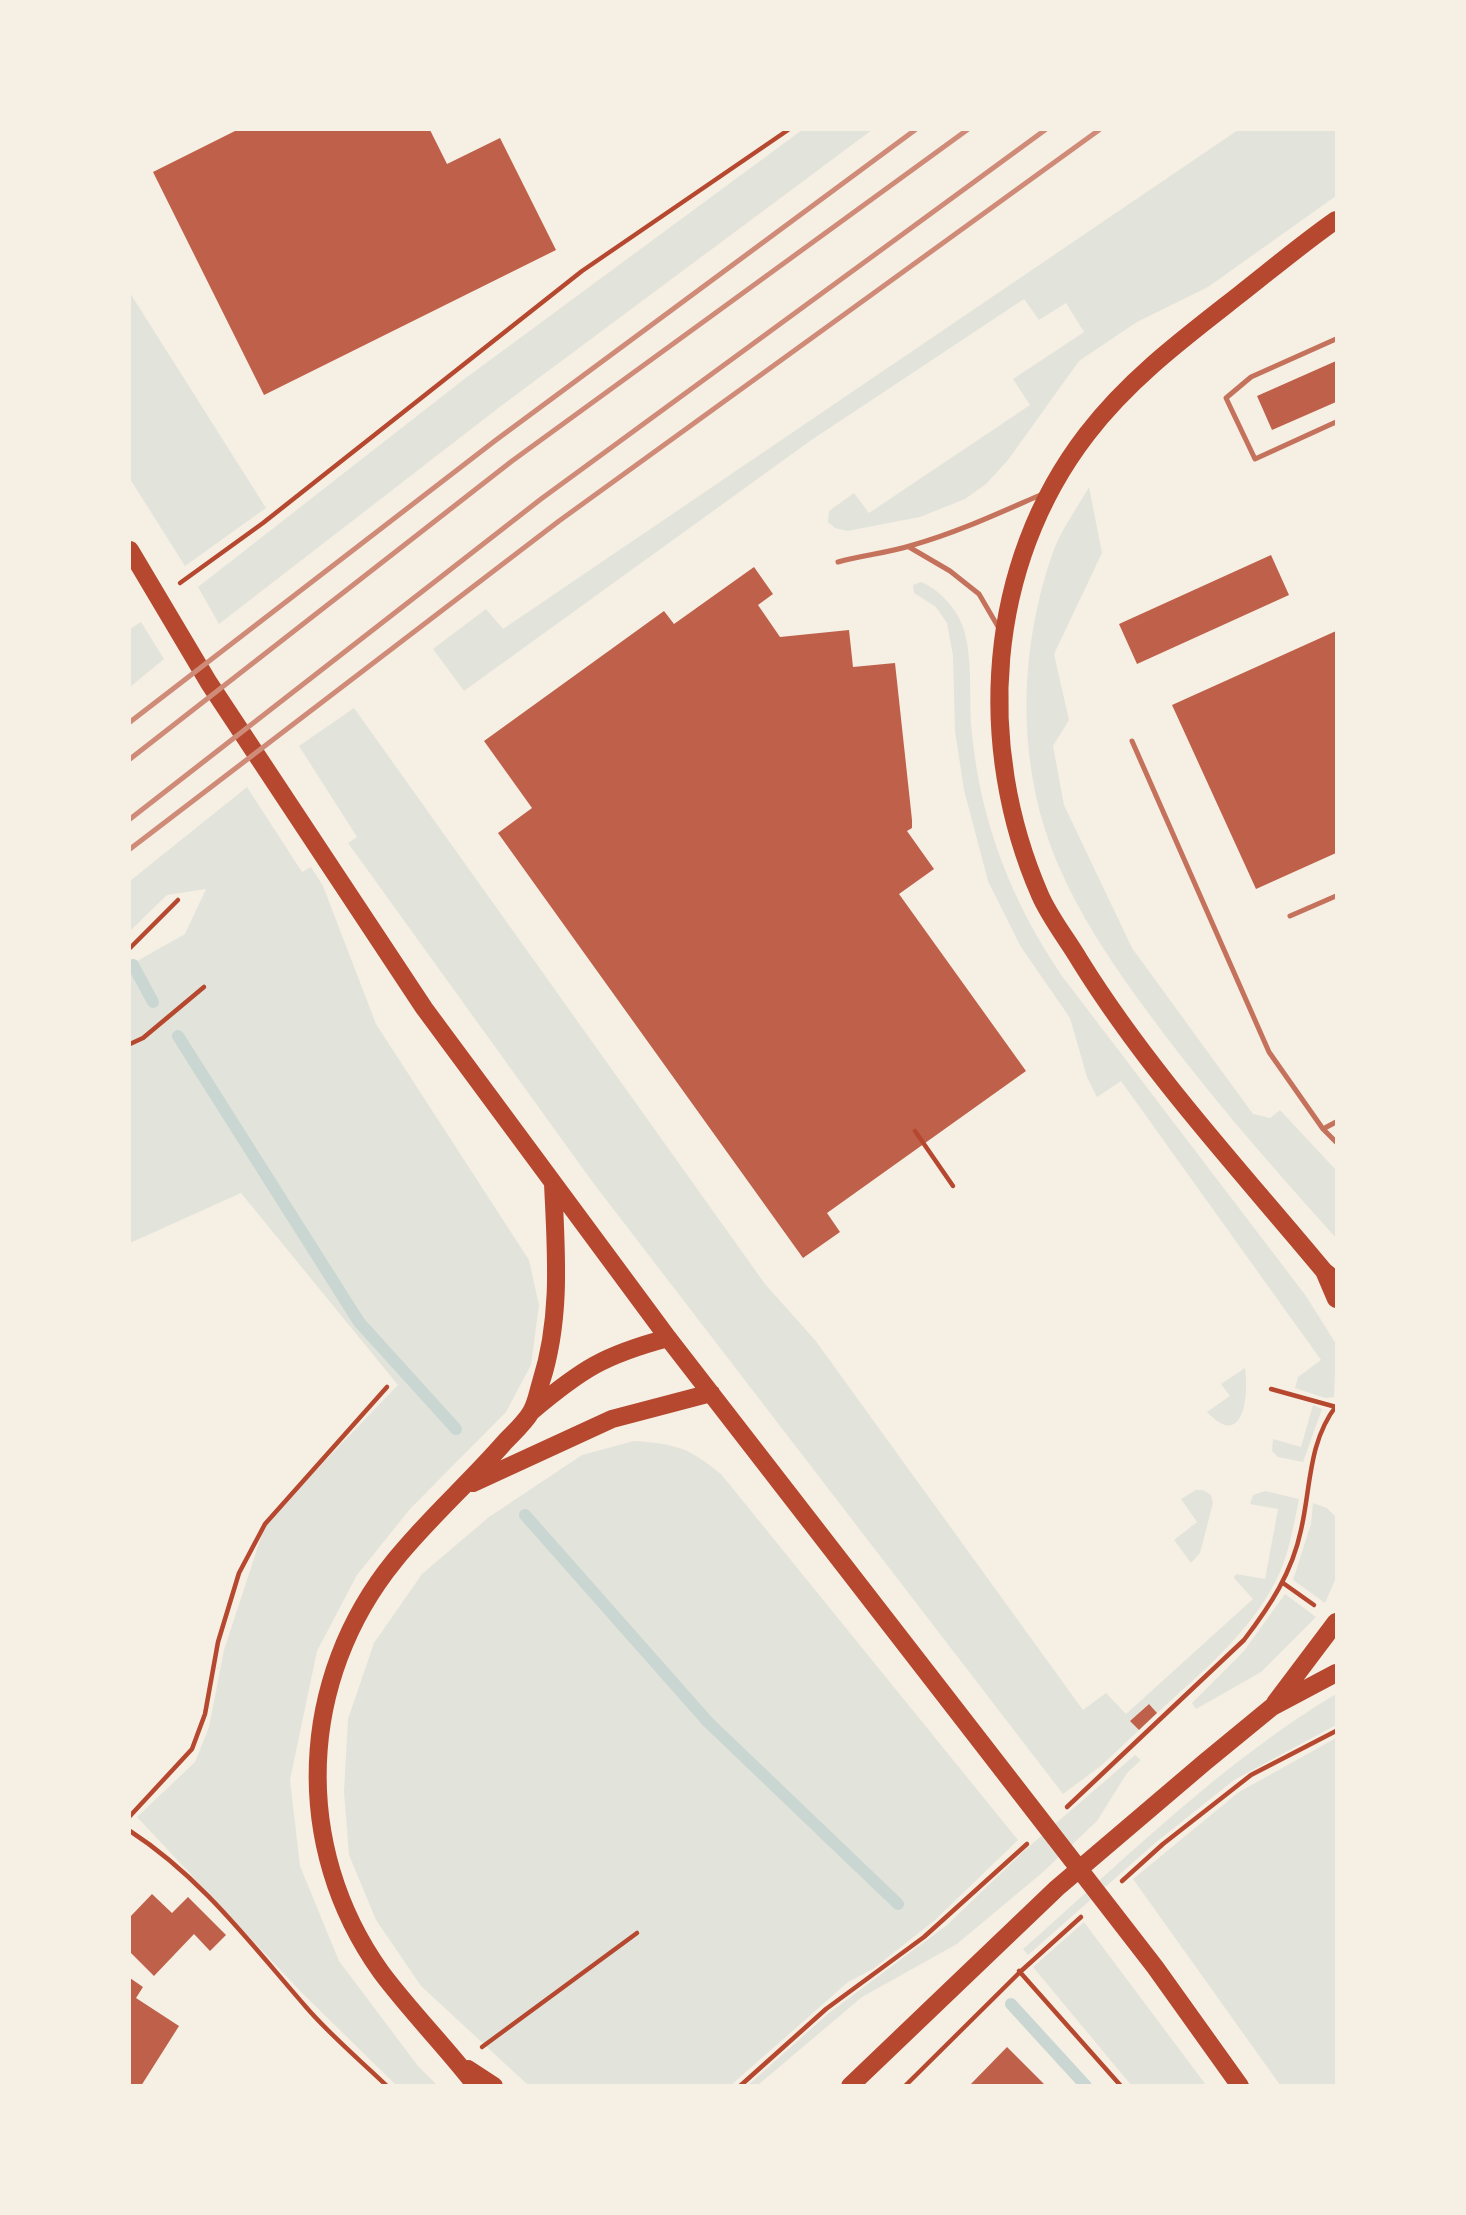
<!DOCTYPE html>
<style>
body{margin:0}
#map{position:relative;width:1466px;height:2215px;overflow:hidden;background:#f6efe4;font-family:"DM Sans",sans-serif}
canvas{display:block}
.frame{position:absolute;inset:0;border:131px solid #f6efe4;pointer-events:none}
</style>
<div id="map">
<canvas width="1466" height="2215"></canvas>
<div class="frame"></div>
</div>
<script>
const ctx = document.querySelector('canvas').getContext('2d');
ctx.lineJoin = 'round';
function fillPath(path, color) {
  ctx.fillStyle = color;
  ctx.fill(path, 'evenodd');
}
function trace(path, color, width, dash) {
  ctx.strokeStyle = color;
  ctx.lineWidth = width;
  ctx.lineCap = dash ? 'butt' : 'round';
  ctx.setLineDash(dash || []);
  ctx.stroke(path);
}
fillPath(new Path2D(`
 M802 130H872L501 406 219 624 198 587 463 380Z
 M1238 130H1336V196L1208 287 1137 322 1079 361 1008 460 986 484 965 499 920 517 847 531 835 528 828 522 829 511 854 493 869 513 1030 405 1013 379 1084 332 1066 303 1039 320 1024 299 810 441 464 691 433 649 486 609 503 629Z
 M130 293 266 508 185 566 130 479Z
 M1089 487 1102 553 1054 654 1069 720 1053 746 1064 805 1132 948 1253 1114 1270 1118 1280 1110 1336 1170V1238C1268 1162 1201 1086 1141 1003 1106 955 1072 903 1051 847 1016 752 1020 646 1053 552 1061 530 1077 508 1089 487Z
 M921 582C939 589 957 609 963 627 974 661 968 699 972 734 981 824 1012 902 1062 976L1306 1296 1336 1344 1334 1397 1325 1398 1295 1388 1298 1377 1321 1360 1121 1081 1097 1097 1087 1077 1070 1018 1021 947 988 881 964 790 955 731 953 656 947 623 936 607 914 593 913 585Z
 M141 622 164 659 130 687V629Z
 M354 708 765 1284 815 1340 1083 1710 1106 1693 1126 1714 1253 1599 1234 1578 1236 1574 1265 1579 1278 1509 1250 1504 1253 1495 1265 1491 1299 1499C1294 1523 1290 1549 1280 1572 1254 1630 1203 1671 1157 1713L1148 1704 1130 1721 1139 1730 1102 1765 1063 1794 594 1184 348 843 357 837 299 746Z
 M247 787 302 872 311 867 323 886 376 1024 529 1260 539 1305 531 1365 506 1412 410 1509 357 1575 317 1651 290 1780 300 1866 339 1961 418 2066 437 2085H396L300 1991 137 1817 195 1762 209 1727 224 1650 266 1522 398 1385 241 1193 130 1243V965L185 934 206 889 167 895 130 931V881Z
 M1245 1368C1249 1395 1244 1451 1207 1412L1230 1396 1221 1384Z
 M1313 1405 1322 1409 1303 1462 1278 1457 1272 1451 1273 1439 1301 1447Z
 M634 1441C676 1444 688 1447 721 1474L1018 1840 935 1920 873 1969 848 1982 730 2086 528 2085 421 1986 376 1920 349 1855 344 1791 348 1719 374 1643 422 1574 489 1517 582 1455Z
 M1196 1490H1203L1211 1495 1213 1503 1200 1553 1191 1563 1174 1540 1197 1522 1181 1499Z
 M1313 1503 1327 1508 1336 1517V1578L1325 1603 1293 1580 1311 1524Z
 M1285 1594 1316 1617 1261 1672 1196 1709 1192 1703 1244 1651Z
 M1336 1694V1725L1234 1780 1154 1844 1028 1955 1023 1949C1123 1861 1222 1762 1336 1694Z
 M1336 1738V2085H1280L1133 1879 1239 1792Z
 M1135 1755 1141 1760 1127 1773 1097 1821 1043 1872 957 1944 862 1997 758 2085 747 2086 829 2013 947 1925 1025 1850Z
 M1084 1922 1206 2085H1131L1033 1967Z`), '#e2e4dc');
trace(new Path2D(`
 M133 965 153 1002
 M178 1036 359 1322 456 1429
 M525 1515 708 1722 898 1904
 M1011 2004 1086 2086`), '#c9d6d2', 12);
fillPath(new Path2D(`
 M237 130H430L447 164 500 138 556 250 264 395 153 172Z
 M1336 361V402L1272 430 1257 396Z
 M1271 555 1289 595 1137 664 1119 624Z
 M754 567 773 594 758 605 780 637 849 630 853 667 895 663 912 820V828L907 831 934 869 899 894 1026 1071 827 1213 840 1232 803 1258 498 833 532 808 484 741 664 611 674 624Z
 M1336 631V853L1256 889 1172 705Z
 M1149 1704 1157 1713 1139 1730 1130 1721Z
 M152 1894 172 1913 188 1897 226 1935 210 1951 194 1934 154 1976 130 1952V1917Z
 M130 1978 143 1987 136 1998 179 2026 141 2086H130Z
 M1007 2047 1046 2086H969Z`), '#bf614a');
trace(new Path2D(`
 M180 583 263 523 582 271 788 130
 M130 948 178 900
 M130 1044 143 1038 204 987
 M915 1131 953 1186
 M1271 1389 1336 1407
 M1283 1583 1314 1605
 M1067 1807 1244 1640C1270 1606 1292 1573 1301 1530 1311 1487 1308 1443 1336 1406
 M130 1816 192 1749 205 1714 218 1642 239 1573 265 1524 387 1387
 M130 1831C201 1877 251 1944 306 2007 330 2035 360 2060 387 2086
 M1122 1881 1163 1844 1251 1775 1336 1731
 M1019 1971 1121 2086
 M482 2047 637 1933
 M740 2086 826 2009 924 1937 1027 1844
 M905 2086 1020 1972 1081 1917`), '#b5482f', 4.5);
trace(new Path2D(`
 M1336 339 1251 377 1226 398 1255 459 1336 422
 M909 547 950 571 979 594 1000 630
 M838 562C863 555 888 553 913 545 959 532 1001 512 1045 493
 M1132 741 1269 1052 1323 1129 1336 1142
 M1290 916 1336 896
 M1323 1129 1336 1122`), '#c5725c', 5);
trace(new Path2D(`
 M1336 220C1303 243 1271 270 1239 295 1184 338 1129 379 1087 434 986 565 975 746 1040 895 1050 918 1067 939 1080 961 1149 1072 1240 1170 1324 1271L1336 1281
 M130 550 209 683 424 1008 668 1338 1155 1967 1240 2086
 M1324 1271 1336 1299
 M532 1411C582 1369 604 1355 668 1338
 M473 1483 612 1419 711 1393
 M1275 1703 1336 1622
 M468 2069 494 2086
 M476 2086C446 2047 410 2011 381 1972 291 1846 298 1679 395 1560 428 1519 468 1484 503 1444 512 1434 524 1424 531 1412 536 1404 538 1392 541 1382 562 1317 556 1250 553 1183
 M850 2086 1057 1888 1205 1762 1272 1707 1336 1673`), '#b5482f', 18);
trace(new Path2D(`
 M130 722 496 440 915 130
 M130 759 512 461 967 130
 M130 819 541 499 1045 130
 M130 849 559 521 1099 130`), '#cf8b77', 5);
</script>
